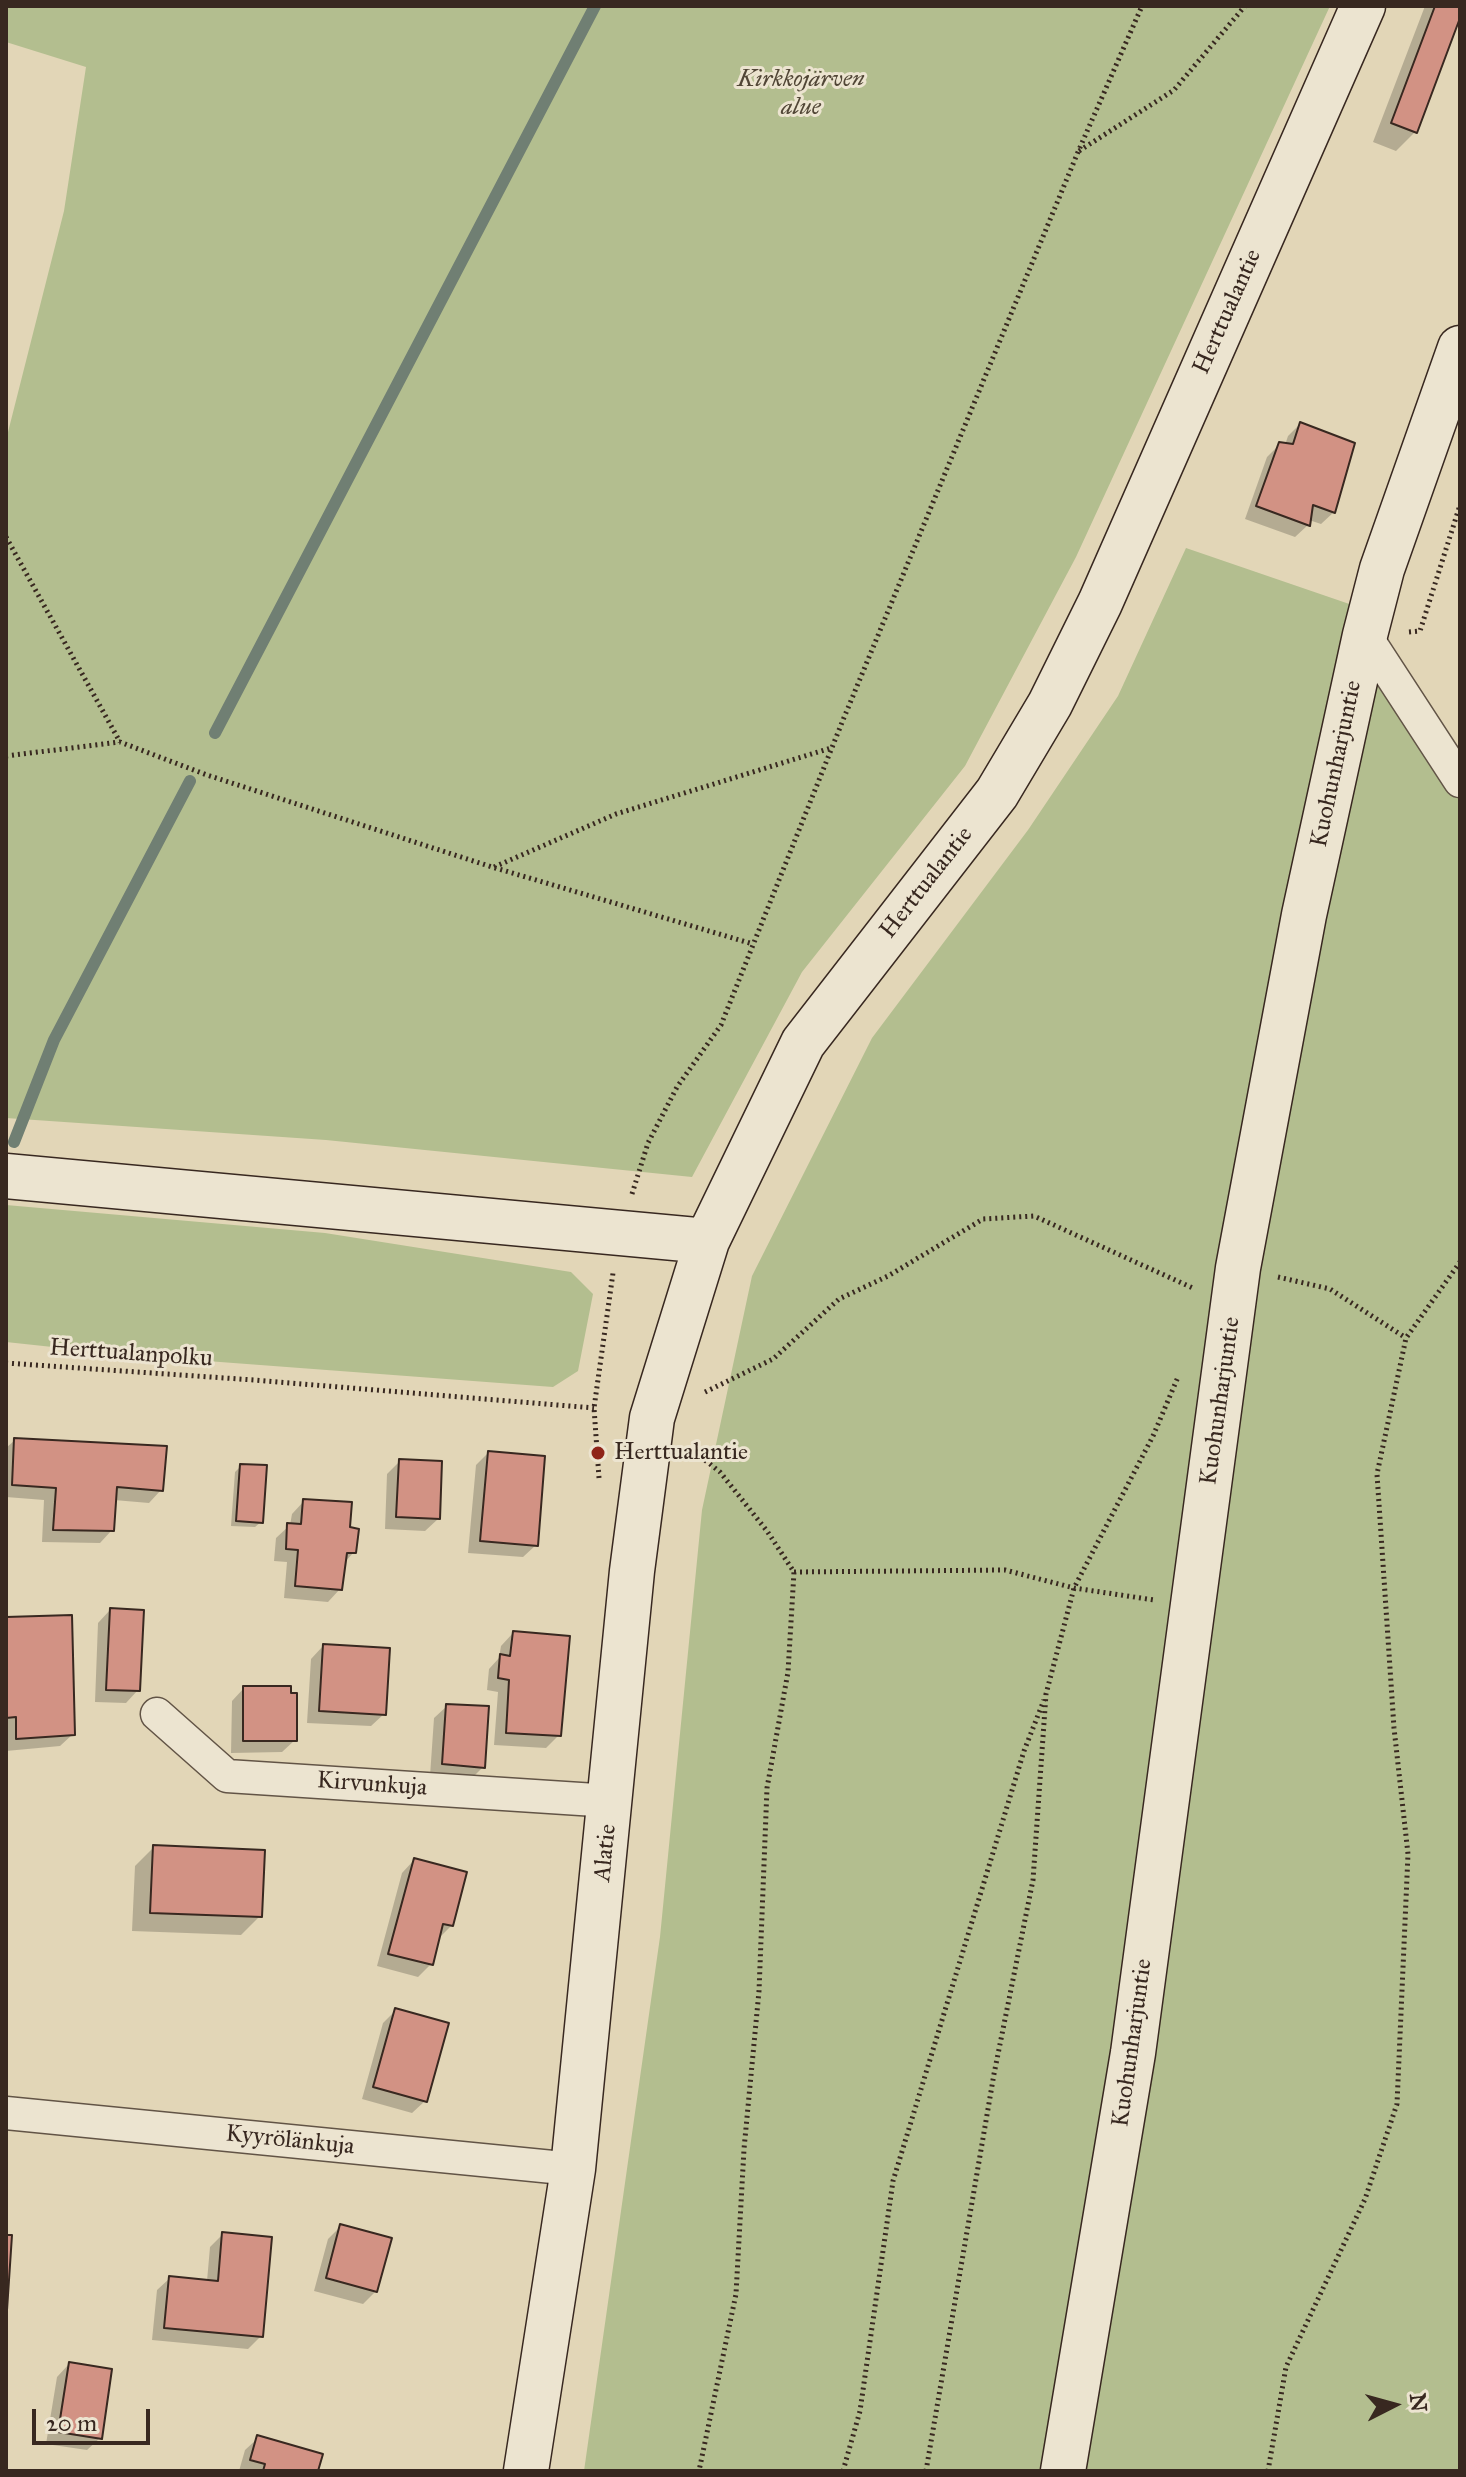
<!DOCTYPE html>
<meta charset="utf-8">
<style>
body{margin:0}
#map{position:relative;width:1466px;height:2477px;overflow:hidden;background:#e2d6b7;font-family:"IM FELL Great Primer",serif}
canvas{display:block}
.frame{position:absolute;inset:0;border:8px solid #382820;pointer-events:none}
.north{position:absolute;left:1354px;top:2365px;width:80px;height:80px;-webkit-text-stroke:6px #ece4d0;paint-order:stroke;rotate:84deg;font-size:22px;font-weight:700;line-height:32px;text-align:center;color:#382820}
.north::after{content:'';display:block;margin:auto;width:28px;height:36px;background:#382820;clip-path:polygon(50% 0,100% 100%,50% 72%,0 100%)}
.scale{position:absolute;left:32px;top:2409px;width:118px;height:36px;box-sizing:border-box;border:4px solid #382820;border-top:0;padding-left:10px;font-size:24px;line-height:28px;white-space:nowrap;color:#382820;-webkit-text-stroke:6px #ece4d0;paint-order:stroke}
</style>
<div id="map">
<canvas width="1466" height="2477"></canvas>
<div class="frame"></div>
<div class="north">N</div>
<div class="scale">20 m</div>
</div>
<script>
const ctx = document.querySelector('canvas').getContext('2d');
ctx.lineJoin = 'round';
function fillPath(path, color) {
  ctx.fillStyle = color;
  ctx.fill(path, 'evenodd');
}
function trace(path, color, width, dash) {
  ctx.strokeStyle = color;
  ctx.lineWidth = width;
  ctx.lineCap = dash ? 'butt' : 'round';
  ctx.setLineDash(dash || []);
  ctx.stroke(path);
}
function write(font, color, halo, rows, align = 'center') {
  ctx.font = font + ' "IM FELL Great Primer",serif';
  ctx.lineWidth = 6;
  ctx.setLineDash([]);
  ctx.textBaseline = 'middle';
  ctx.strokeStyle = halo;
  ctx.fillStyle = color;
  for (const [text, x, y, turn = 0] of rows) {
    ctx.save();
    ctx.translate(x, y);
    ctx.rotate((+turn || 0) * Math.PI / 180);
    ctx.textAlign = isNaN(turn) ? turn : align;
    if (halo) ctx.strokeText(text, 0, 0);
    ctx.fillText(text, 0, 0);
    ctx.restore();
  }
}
fillPath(new Path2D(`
 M6 6H1330L1076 557 965 766 802 972 692 1177 326 1140 6 1118V440L64 211 86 67 6 42Z
 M1186 548 1361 608 1460 781V2471H584L660 1937 702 1510 752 1276 872 1038 1028 830 1118 696Z
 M6 1205 325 1233 571 1272 593 1294 578 1371 553 1387 127 1355 6 1342Z`), '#b3be8f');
fillPath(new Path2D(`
 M1425 6H1460V19L1458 18 1415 132 1396 151 1373 142Z
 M1300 424 1334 512 1321 524 1309 520 1308 525 1295 537 1245 519 1267 457 1280 444 1285 445 1288 436Z
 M15 1440 161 1490 149 1503 114 1500 112 1530 100 1543 42 1542 44 1500 6 1497V1448Z
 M488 1453 536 1545 523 1557 468 1553 476 1465Z
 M400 1461 438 1519 425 1531 385 1529 387 1474Z
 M241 1466 261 1522 255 1527 231 1526 235 1472Z
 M304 1501 347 1529 354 1552 344 1563 340 1589 328 1602 284 1598 287 1562 274 1561 276 1538 290 1525 292 1514Z
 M110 1610 138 1690 126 1703 95 1702 98 1623Z
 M6 1619 73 1734 60 1746 6 1751Z
 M513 1633 559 1735 546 1748 494 1745 498 1692 487 1690 489 1669 499 1658 501 1646Z
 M323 1646 384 1714 371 1726 307 1723 311 1659Z
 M244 1688 295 1740 282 1752 231 1753 232 1701Z
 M447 1706 483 1767 471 1779 430 1776 434 1718Z
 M154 1847 260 1916 241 1935 132 1931 135 1866Z
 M414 1860 452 1925 439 1938 431 1964 418 1977 377 1966 402 1873Z
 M396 2010 425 2101 412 2113 362 2099 383 2023Z
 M340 2227 376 2291 363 2304 314 2291 328 2239Z
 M223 2234 261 2336 248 2349 152 2340 157 2290 170 2278 207 2281 210 2247Z
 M69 2364 100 2438 87 2450 46 2444 57 2377Z
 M258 2438 316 2471H239L245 2450Z`), '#0003');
trace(new Path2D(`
 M215 733 595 6
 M14 1142 54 1040 190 781`), '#707f73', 12);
const building = new Path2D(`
 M1435 6H1460V18L1417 133 1391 123Z
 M1300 422 1355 443 1335 513 1313 505 1310 526 1256 506 1279 442 1293 444Z
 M14 1438 167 1446 163 1491 117 1487 114 1531 53 1530 56 1488 12 1485Z
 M488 1451 545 1456 538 1546 480 1541Z
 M399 1459 442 1461 440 1519 396 1517Z
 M240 1464 267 1465 263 1523 236 1521Z
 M303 1499 352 1502 350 1527 359 1529 356 1553H347L342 1590 295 1586 298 1550 286 1549 287 1523 301 1524Z
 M110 1608 144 1610 140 1691 106 1690Z
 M72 1615 75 1735 16 1739V1717L6 1718V1617Z
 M513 1631 570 1636 561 1736 506 1733 509 1680 498 1678 500 1654 510 1656Z
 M323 1644 390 1648 386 1715 319 1711Z
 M243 1686H291V1693H297V1741H243Z
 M446 1704 489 1706 485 1768 442 1764Z
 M153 1845 265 1850 262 1917 150 1913Z
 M414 1858 467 1872 453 1926 443 1924 433 1965 388 1954Z
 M395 2008 449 2023 427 2102 373 2087Z
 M340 2224 392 2238 377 2292 326 2278Z
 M222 2232 272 2237 263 2337 164 2328 169 2276 218 2281Z
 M6 2235H12L7 2310H6Z
 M69 2362 112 2369 102 2439 58 2432Z
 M257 2435 323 2454 318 2471H263L265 2464 250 2460Z`);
fillPath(building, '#d29284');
trace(building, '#382820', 2);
const street = new Path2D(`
 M1365 635 1460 781
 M157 1714 227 1776 611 1801
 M6 2113 573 2169`);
const secondary = new Path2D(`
 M6 1176 707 1241
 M526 2471 573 2169 632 1571 652 1418 707 1241 803 1043 997 793 1050 704 1100 603 1363 6
 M1063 2471 1133 2053 1238 1268 1304 915 1365 635 1382 569 1460 348`);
trace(street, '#625446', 35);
trace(secondary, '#382820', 47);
trace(new Path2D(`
 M1079 151 1174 90 1245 6
 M6 537 120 742
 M1409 632 1420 631 1460 505
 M6 756 120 742 207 775 492 867 753 944
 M494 867 616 814 831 748
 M632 1194 648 1143 677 1087 721 1025 843 720 1078 152 1142 6
 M1278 1277 1330 1289 1406 1338
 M6 1363 254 1380 594 1408
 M705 1392 773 1359 839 1299 888 1276 983 1219 1034 1216 1195 1289
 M691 1449 720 1472 767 1531 794 1572 788 1672 767 1788 759 1991 744 2149 736 2294 699 2471
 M599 1478 594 1408 613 1273
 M794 1572 1005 1570 1074 1588 1154 1600
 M843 2471 860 2411 893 2181 1024 1751 1044 1700
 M926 2471 994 2074 1033 1880 1046 1694 1074 1588 1153 1436 1178 1377
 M1268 2471 1286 2367 1365 2199 1397 2104 1408 1854 1394 1728 1377 1474 1406 1338 1460 1262`), '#382820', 5, [2, 4]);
trace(street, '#ece4d0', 32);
trace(secondary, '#ece4d0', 44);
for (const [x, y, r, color] of [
 [598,1453,8,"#8f2418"]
]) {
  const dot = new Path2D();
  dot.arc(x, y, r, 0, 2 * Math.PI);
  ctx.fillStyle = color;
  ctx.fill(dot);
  trace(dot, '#ece4d0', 3);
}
write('italic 24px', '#514636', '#ece4d0', [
 ["Kirkkojärven",801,80],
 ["alue",801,108]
]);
write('24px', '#382820', '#ece4d0', [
 ["Herttualantie",1228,312,-66],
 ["Kuohunharjuntie",1337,764,-78],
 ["Herttualantie",927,883,-52],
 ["Herttualanpolku",131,1354,4],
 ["Kuohunharjuntie",1221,1401,-82],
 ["Kirvunkuja",372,1785,4],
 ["Alatie",606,1853,-84],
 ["Kuohunharjuntie",1133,2043,-82],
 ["Kyyrölänkuja",290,2141,6]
]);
write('24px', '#382820', '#ece4d0', [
 ["Herttualantie",614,1453]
], 'left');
</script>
